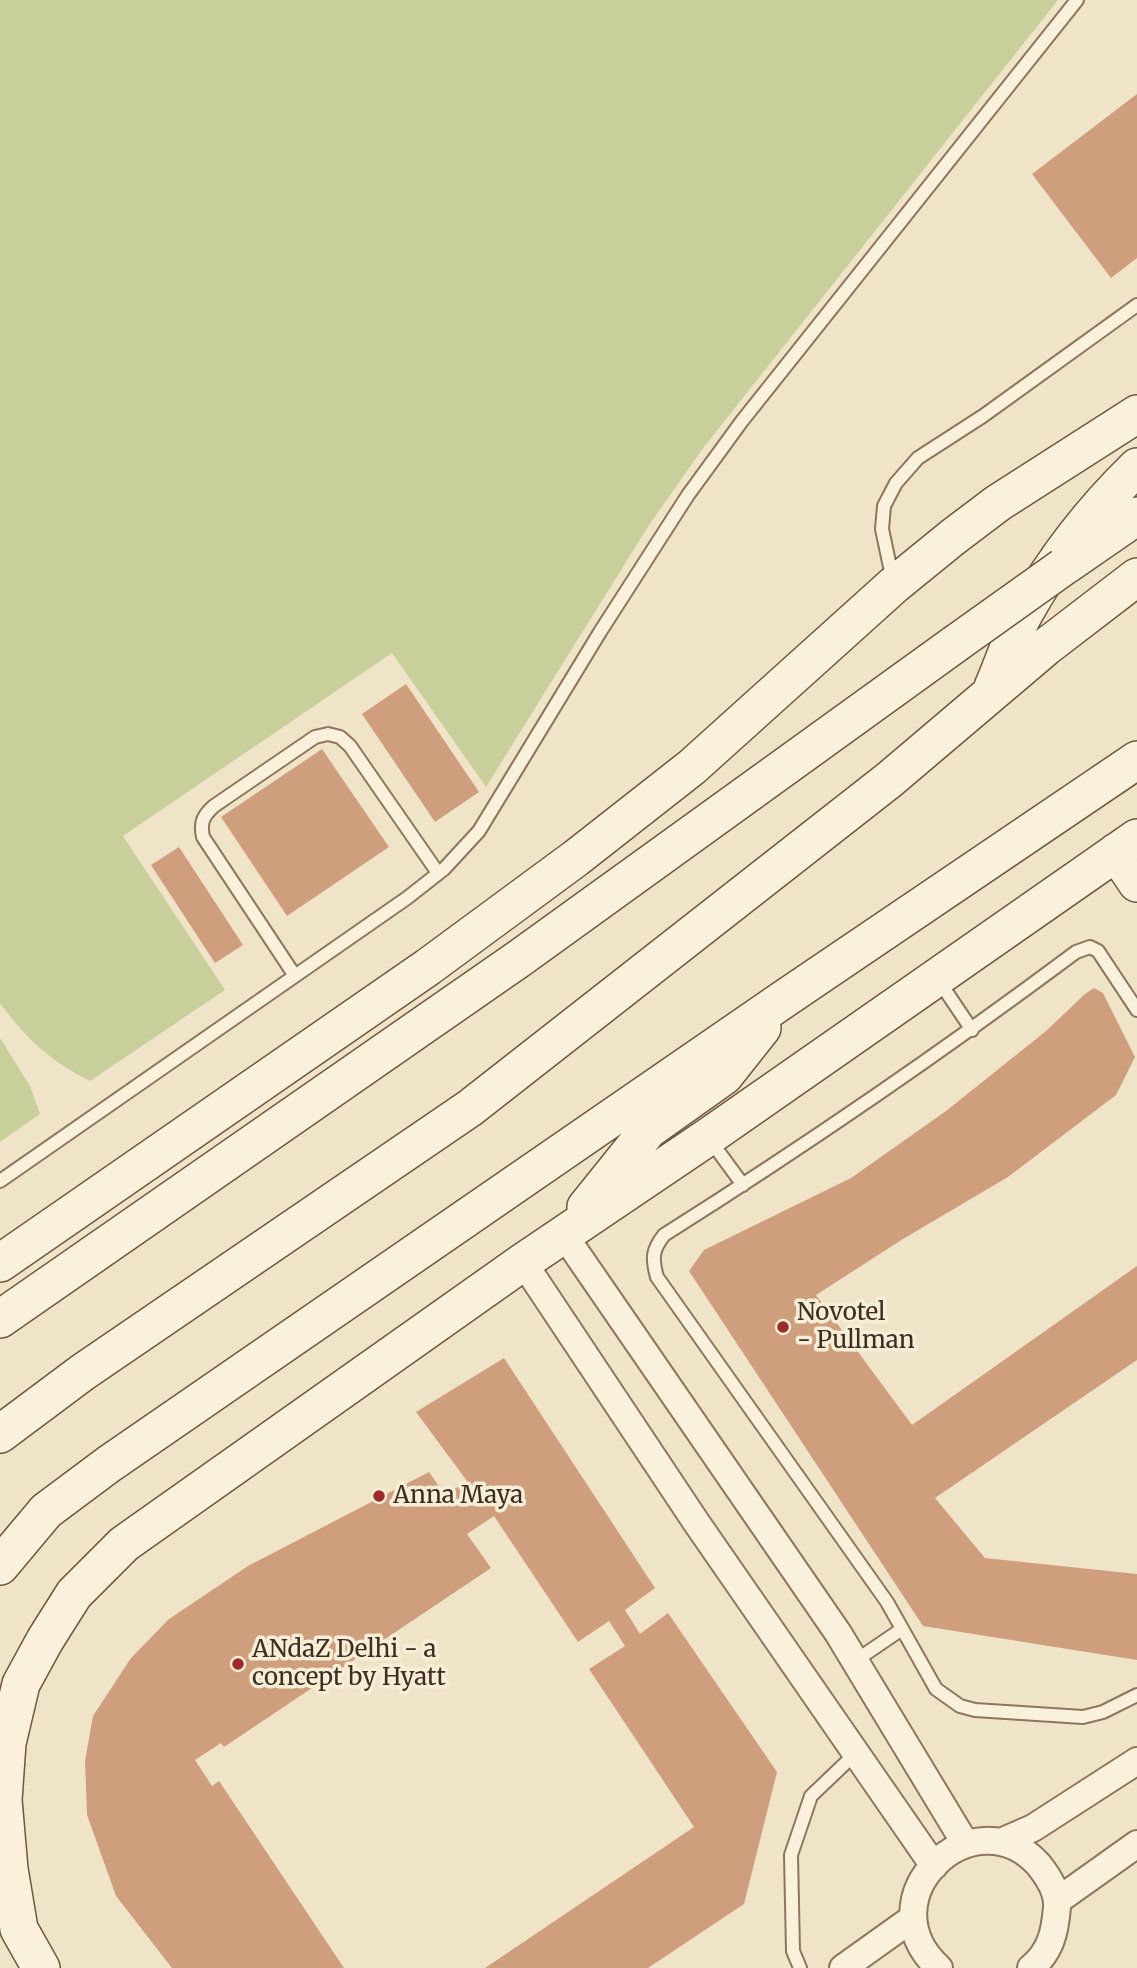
<!DOCTYPE html>
<style>
body{margin:0}
canvas{display:block;background:#f0e4c8}
</style>
<canvas width="1137" height="1968"></canvas>
<script>
const ctx = document.querySelector('canvas').getContext('2d');
ctx.lineJoin = 'round';
function fillPath(path, color) {
  ctx.fillStyle = color;
  ctx.fill(path, 'evenodd');
}
function trace(path, color, width, dash) {
  ctx.strokeStyle = color;
  ctx.lineWidth = width;
  ctx.lineCap = dash ? 'butt' : 'round';
  ctx.setLineDash(dash || []);
  ctx.stroke(path);
}
function write(font, color, halo, rows, align = 'center') {
  ctx.font = font + ' Merriweather,serif';
  ctx.lineWidth = 7;
  ctx.setLineDash([]);
  ctx.textBaseline = 'middle';
  ctx.strokeStyle = halo;
  ctx.fillStyle = color;
  for (const [text, x, y, turn = 0] of rows) {
    ctx.save();
    ctx.translate(x, y);
    ctx.rotate((+turn || 0) * Math.PI / 180);
    ctx.textAlign = isNaN(turn) ? turn : align;
    if (halo) ctx.strokeText(text, 0, 0);
    ctx.fillText(text, 0, 0);
    ctx.restore();
  }
}
fillPath(new Path2D(`
 M0 0H1058L704 447 649 525 486 787 392 653 123 836 225 990 90 1081C49 1060 27 1040 0 1003Z
 M0 1038 30 1086 40 1114 0 1142Z`), '#c9cf9b');
fillPath(new Path2D(`
 M1137 94V258L1111 278 1032 174Z
 M406 684 479 792 435 822 362 714Z
 M322 749 389 847 287 916 221 817Z
 M179 847 243 945 215 963 151 865Z
 M1094 988 1103 993 1135 1057 1116 1095 1008 1177 903 1239 816 1295 912 1425 1137 1266V1360L935 1498 985 1558 1137 1574V1660L923 1626 689 1271 704 1250 851 1178 946 1111 1046 1031 1085 994Z
 M504 1358 655 1588 625 1610 640 1634 668 1613 777 1772 744 1904 648 1968H485L694 1827 589 1669 625 1646 609 1621 578 1642 494 1516 467 1534 491 1568 224 1747 221 1743 195 1760 212 1786 219 1781 344 1968H172L116 1896 87 1815 85 1761 93 1716 131 1658 169 1619 248 1566 429 1472 445 1495 467 1481 416 1412Z`), '#cf9f7d');
const lane = new Path2D(`
 M893 581 882 529 884 506 896 483 918 458 983 416 1137 305
 M295 976 203 837C200 822 203 816 214 806L315 737 328 734 340 737 350 746 438 873
 M939 981 972 1030
 M1137 1010 1098 951 1090 947 1076 952C942 1052 805 1146 664 1235 652 1250 652 1259 657 1277L887 1602 936 1689 960 1706 975 1710 1083 1717 1103 1712 1137 1695
 M710 1140 743 1185
 M0 1181 407 898 444 869 479 831 600 632 688 495 742 421 1077 0
 M855 1661 902 1629
 M800 1968 793 1951 791 1855 811 1796 856 1753`);
const street = new Path2D(`
 M564 1235 838 1633 965 1843
 M523 1262 696 1522 934 1866
 M1001 1842 1033 1828 1137 1761
 M1057 1901 1137 1844
 M843 1968 913 1918
 M939 1968C863 1898 973 1794 1038 1864 1047 1875 1058 1892 1057 1907 1055 1932 1051 1951 1031 1968`);
const secondary = new Path2D(`
 M1066 565 1137 516
 M993 687C1004 662 1012 635 1025 612 1055 558 1094 509 1137 467
 M1116 852 1137 883
 M586 1207 648 1130 724 1076 762 1028
 M0 1263 428 967 576 858 692 767 894 585 953 537 998 503 1137 414
 M0 1319 520 958 955 644
 M0 1434 83 1372 470 1108 889 780 1047 646 1137 577
 M0 1566 46 1511 109 1464 784 999 1137 760
 M41 1968 19 1929 9 1869 3 1800 7 1743 21 1684 45 1640 74 1594 124 1544 523 1262 708 1137 1137 838`);
trace(lane, '#8d765c', 16);
trace(street, '#8d765c', 30);
trace(secondary, '#6f573f', 40);
trace(lane, '#faf1dc', 12);
trace(street, '#faf1dc', 26);
trace(secondary, '#faf1dc', 37);
const secondaryBridge = new Path2D(`
 M955 644 1063 567`);
trace(secondaryBridge, '#6f573f', 40, []);
trace(secondaryBridge, '#faf1dc', 37);
for (const [x, y, r, color] of [
 [783,1327,7,"#9e2a2b"],
 [379,1496,7,"#9e2a2b"],
 [238,1664,7,"#9e2a2b"]
]) {
  const dot = new Path2D();
  dot.arc(x, y, r, 0, 2 * Math.PI);
  ctx.fillStyle = color;
  ctx.fill(dot);
  trace(dot, '#f7eed8', 2.5);
}
write('24px', '#3d2e20', '#f7eed8', [
 ["Novotel",797,1313],
 ["- Pullman",797,1341],
 ["Anna Maya",393,1496],
 ["ANdaZ Delhi - a",252,1650],
 ["concept by Hyatt",252,1678]
], 'left');
</script>
